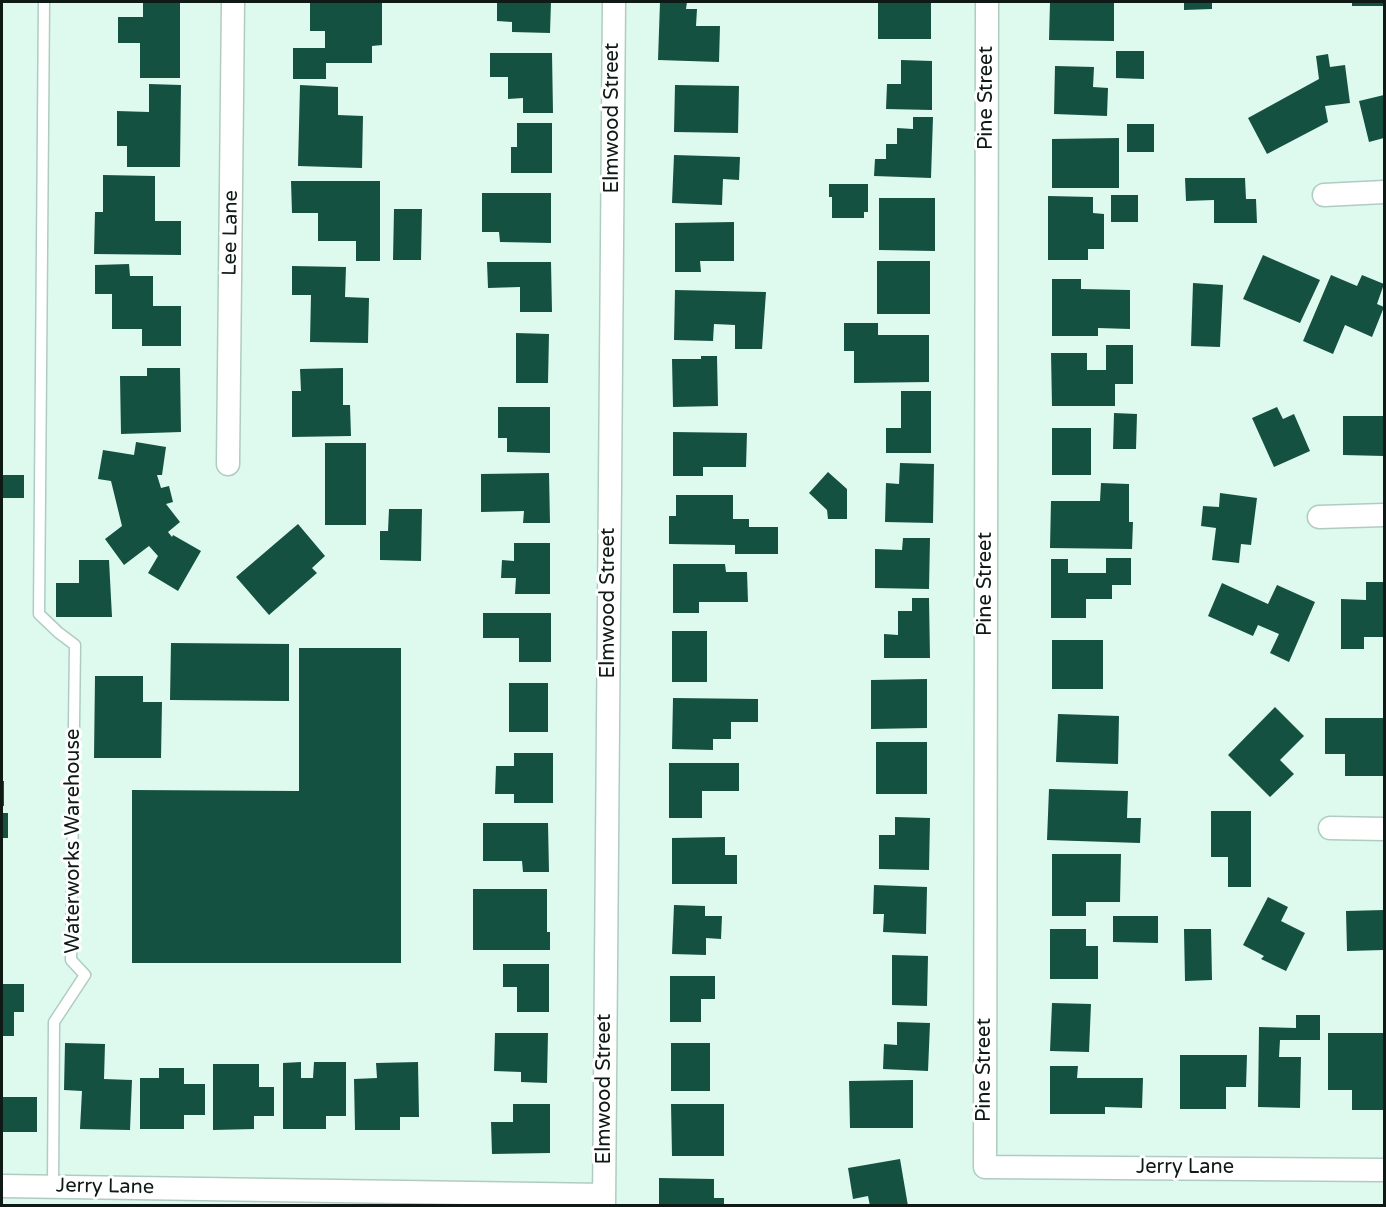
<!DOCTYPE html>
<style>
body{margin:0}
#map{position:relative;width:1386px;height:1207px;overflow:hidden;background:#defaef;font-family:"Varela Round",sans-serif}
canvas{display:block}
.frame{position:absolute;inset:0;border:3px solid #0f1916;pointer-events:none}
</style>
<div id="map">
<canvas width="1386" height="1207"></canvas>
<div class="frame"></div>
</div>
<script>
const ctx = document.querySelector('canvas').getContext('2d');
ctx.lineJoin = 'round';
function fillPath(path, color) {
  ctx.fillStyle = color;
  ctx.fill(path, 'evenodd');
}
function trace(path, color, width, dash) {
  ctx.strokeStyle = color;
  ctx.lineWidth = width;
  ctx.lineCap = dash ? 'butt' : 'round';
  ctx.setLineDash(dash || []);
  ctx.stroke(path);
}
function write(font, color, halo, rows, align = 'center') {
  ctx.font = font + ' "Varela Round",sans-serif';
  ctx.lineWidth = 6;
  ctx.setLineDash([]);
  ctx.textBaseline = 'middle';
  ctx.strokeStyle = halo;
  ctx.fillStyle = color;
  for (const [text, x, y, turn = 0] of rows) {
    ctx.save();
    ctx.translate(x, y);
    ctx.rotate((+turn || 0) * Math.PI / 180);
    ctx.textAlign = isNaN(turn) ? turn : align;
    if (halo) ctx.strokeText(text, 0, 0);
    ctx.fillText(text, 0, 0);
    ctx.restore();
  }
}
fillPath(new Path2D(`
 M143 2H180V78H140V43H118V17H143Z
 M310 2H382V45L372 46V63H326V79H293V48H325V31H310Z
 M497 2H551L550 33 512 32V22L497 21Z
 M660 2H687L686 9H697L696 26H720L719 62 658 60Z
 M878 2H931V39H878Z
 M1050 2H1114V41L1049 40Z
 M1184 2H1212V9L1184 10Z
 M1352 2H1384V6H1352Z
 M1116 51H1144V79L1116 78Z
 M490 53H552L553 113H523V98L508 99V77H490Z
 M1328 54 1330 67 1345 65 1350 103 1325 106 1328 122 1267 154 1248 118 1319 79 1316 56Z
 M901 60 932 61V110L886 109 887 84H901Z
 M1055 66 1094 67 1093 87 1108 88 1107 116 1054 114Z
 M149 84 181 85 180 167H127V146H117V111L149 112Z
 M300 85 338 87V115L363 116 362 168 298 166Z
 M675 85 739 86 738 133 674 132Z
 M1384 95V138L1369 142 1359 101Z
 M913 117H933L931 178 874 176 875 159H886V144H897V128L913 129Z
 M517 123H552V173H511V147H517Z
 M1127 124H1154V152H1127Z
 M1119 138V188H1052V139Z
 M674 155 740 157 739 180 723 179 722 205 672 203Z
 M103 175 155 176V221H181V255L94 254 95 212H103Z
 M1185 178H1245L1246 199H1256L1257 223H1214V200L1186 201Z
 M291 181H380V261H356V241H318V213H292Z
 M829 184H868V212H864V218H832V197H829Z
 M482 193H551V243L500 242 499 232H482Z
 M1111 195H1138V222H1111Z
 M1048 196 1093 197V213L1104 214V249H1088V260H1048Z
 M879 198H935V251L879 250Z
 M394 209H422L421 260H393Z
 M734 222V261H700L701 272H675V223Z
 M1263 255 1320 280 1300 323 1243 299Z
 M877 261H930V314H877Z
 M487 262H551L552 312H520V287L488 288Z
 M129 264 130 276H153V306H181V346H142V329H112V294H95V265Z
 M292 266 346 267 345 297 369 298 368 343 310 342 311 295H292Z
 M1331 275 1357 286 1362 275 1384 284 1377 304 1384 307 1372 337 1345 325 1333 354 1303 341Z
 M1052 279H1081V289L1130 290V329L1098 328V336H1052Z
 M1193 283 1223 285 1220 347 1191 346Z
 M675 290 766 292 762 349H735V325L714 324 713 341 674 340Z
 M844 323H878V335H929V382L854 383V351H844Z
 M516 333 549 334 548 383H516Z
 M1106 345H1133V384H1115V406H1052L1051 353H1087V370H1106Z
 M701 356H717L718 406 673 407 672 359H701Z
 M147 368H180L181 432 121 434 120 376H147Z
 M343 368V405H350L351 436 292 437V391H301L300 369Z
 M901 391H931V453H886V428H901Z
 M498 407H550V453L507 452V438H498Z
 M1277 407 1283 419 1294 414 1310 451 1274 467 1252 418Z
 M1114 413 1137 414 1136 449H1113Z
 M1343 416H1384V456L1343 455Z
 M1052 428H1091V475H1052Z
 M673 432 747 433 746 467H703V476H673Z
 M136 442 166 447 162 475H157L161 488 169 486 173 502 166 504 180 522 168 532 172 537 173 535 201 551 178 591 148 573 158 556 149 546 124 565 105 539 122 526 111 481 98 479 103 450 134 455Z
 M325 443H366V525H325Z
 M900 463 934 464 933 523 885 522 886 483 899 484Z
 M828 472 847 489V519H828L827 510 809 493Z
 M549 473 550 523H523L524 511 481 512V474Z
 M2 475H24V498H2Z
 M1101 483 1129 484V522H1133L1132 549 1050 548 1051 501H1100Z
 M1220 493 1257 498 1251 545 1241 544 1239 563 1212 560 1216 528 1201 526 1203 506 1219 507Z
 M676 495H733V519H749V527H778V554H735V545L669 544V516H676Z
 M389 509H422L421 561 380 560V531H388Z
 M298 524 325 556 312 568 317 573 269 615 236 577Z
 M903 538H930L929 589 875 588V549L902 550Z
 M514 543H550V594H515L516 578H501L502 560 514 561Z
 M1106 558H1131V585H1112V599H1086V618H1051V559H1068V573H1106Z
 M79 560H109L112 617H56V583H79Z
 M673 564H725L726 572H747L748 602H699V613H673Z
 M1366 582H1384V637H1364V649H1341V599L1366 600Z
 M1222 583 1268 604 1277 585 1315 602 1289 662 1270 653 1279 634 1258 625 1253 636 1208 616Z
 M912 598H929L930 658H884V634L898 635V611H912Z
 M483 613H551V662H519V638H483Z
 M672 631H707V682H672Z
 M1052 640H1103V689H1052Z
 M171 643 289 644V701L170 700Z
 M299 648H401V963H132V790L299 791Z
 M95 676H143V702H162L161 758H94Z
 M927 679V728L871 729V680Z
 M509 683H548V732H509Z
 M673 698 758 699V722H731V739H713V750L672 749Z
 M1275 707 1304 736 1280 760 1294 774 1270 797 1228 755Z
 M1058 714 1119 716 1118 764 1056 762Z
 M1325 718H1384V776H1345V754H1325Z
 M876 742H927V794H876Z
 M514 753H553V803H514V794H495L496 766H514Z
 M669 763H739V791H702V818H669Z
 M2 781H4V806H2Z
 M1049 789 1128 791 1127 818H1141L1140 843 1047 840Z
 M1211 811H1251V887H1228V857H1211Z
 M2 813H8V838H2Z
 M895 817 930 818 929 870 879 869V835H895Z
 M483 823H548L549 872H523L522 861H483Z
 M725 837V855H737V884H672V838Z
 M1052 854H1121L1120 902H1086V916H1052Z
 M874 885 927 887 926 934 883 932 884 914H873Z
 M473 889H547V932H550V950H473Z
 M1268 897 1288 907 1281 921 1305 933 1286 971 1261 959 1264 956 1243 945Z
 M674 905 705 906V916H722L721 939 706 938V955L672 954Z
 M1384 910V950L1347 951 1346 911Z
 M1113 916H1158V943L1113 942Z
 M1050 929H1086V946H1098V979H1050Z
 M1184 929H1211L1212 980 1185 981Z
 M892 955 928 956 927 1006 892 1005Z
 M503 964H549V1012H517V987H503Z
 M670 976H715V999H701V1022H670Z
 M2 984H24V1012H14V1036H2Z
 M1052 1003 1091 1004 1089 1052 1050 1051Z
 M1296 1015H1320V1040H1280L1279 1057H1301L1300 1108 1258 1107 1259 1027 1296 1028Z
 M897 1022 930 1023 928 1071 883 1069 884 1044 897 1045Z
 M495 1033H548L547 1083 521 1082V1072L494 1071Z
 M1328 1033H1384V1110H1352V1090H1328Z
 M65 1043 105 1044 104 1079 132 1080 130 1130 80 1129 82 1091 64 1090Z
 M671 1043H710V1091H671Z
 M1180 1055H1247L1246 1087H1226V1109H1180Z
 M301 1062V1078H313L314 1062H346V1116H326V1129H283V1063Z
 M418 1062 419 1117H400V1130H355L354 1079 377 1078 376 1063Z
 M213 1064H259V1087H274V1116H254V1129L213 1130Z
 M1050 1066H1078L1077 1078H1143L1142 1108 1105 1107V1114H1050Z
 M159 1068H184V1084H205V1115H184V1129H140V1078H159Z
 M913 1080V1128H850L849 1081Z
 M2 1097H37V1132H2Z
 M513 1104H550V1153L492 1154 491 1122H513Z
 M671 1104H724V1156H672Z
 M900 1159 908 1206H870L868 1196 853 1199 848 1168Z
 M659 1178 714 1179V1198H724V1206H659Z`), '#155141');
const lane = new Path2D(`
 M44 2 39 614 59 633 75 645 71 960 85 975 54 1022 53 1186`);
const street = new Path2D(`
 M987 2 985 1167 1384 1170
 M1324 195 1384 192
 M228 464 233 2
 M1319 517 1384 515
 M1330 828 1384 829
 M2 1186 604 1195
 M604 1206 614 2`);
trace(lane, '#b0ccc2', 13);
trace(street, '#b0ccc2', 25);
trace(lane, '#fff', 10);
trace(street, '#fff', 22);
write('20px', '#0f1916', '#fff', [
 ["Pine Street",987,98,-90],
 ["Elmwood Street",613,118,-90],
 ["Lee Lane",231,233,-89],
 ["Pine Street",986,584,-90],
 ["Elmwood Street",609,603,-90],
 ["Waterworks Warehouse",74,841,-90],
 ["Pine Street",985,1070,-90],
 ["Elmwood Street",605,1089,-90],
 ["Jerry Lane",1185,1168],
 ["Jerry Lane",105,1187,1]
]);
</script>
